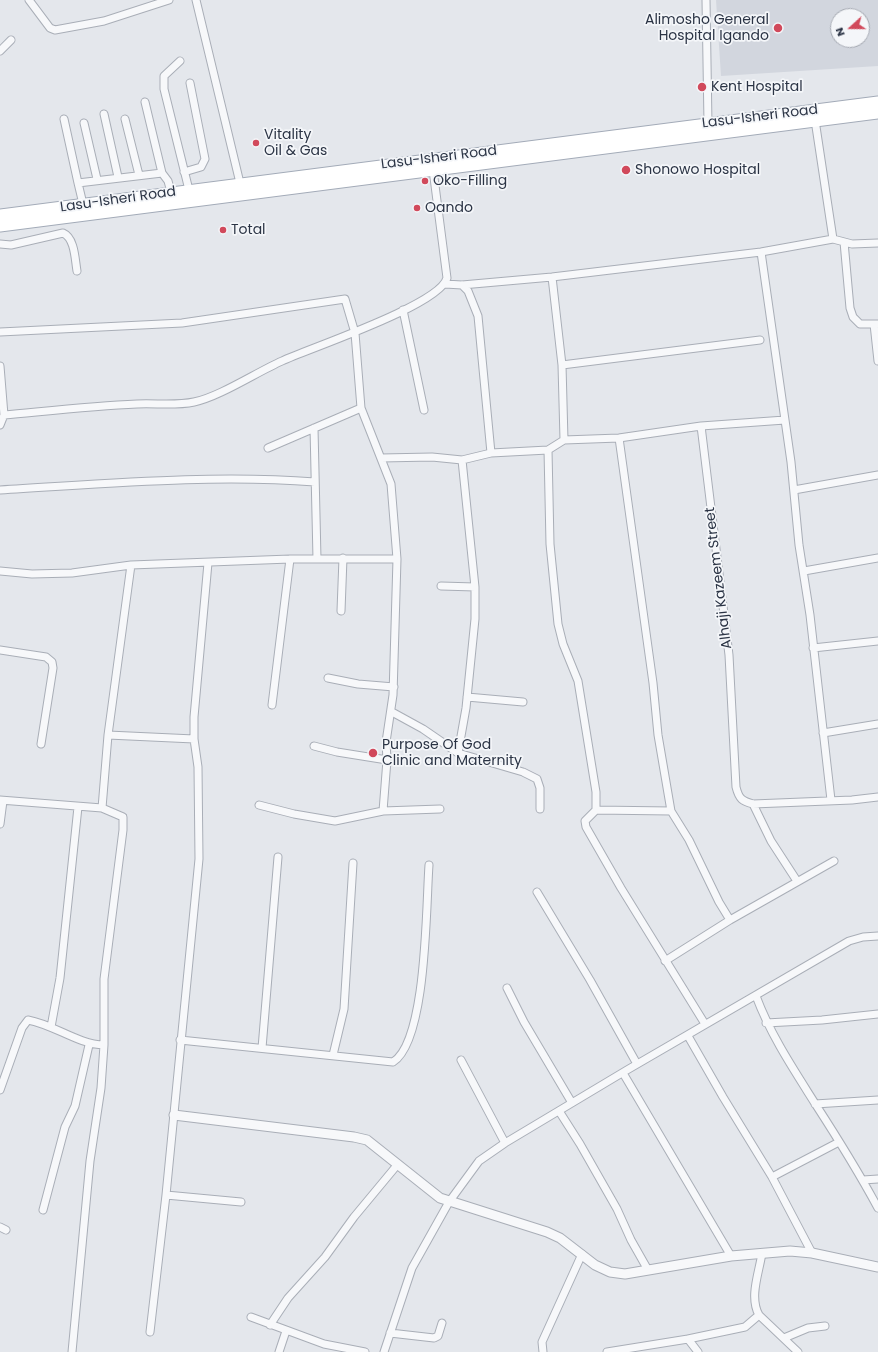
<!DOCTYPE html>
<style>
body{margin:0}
#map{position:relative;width:878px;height:1352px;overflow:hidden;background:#e4e7ec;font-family:Poppins,sans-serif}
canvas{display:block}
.north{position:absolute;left:830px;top:8px;width:40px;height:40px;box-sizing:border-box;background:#f4f6f9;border:1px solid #a4a8b1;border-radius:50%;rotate:249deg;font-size:11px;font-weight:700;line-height:16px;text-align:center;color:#2b3445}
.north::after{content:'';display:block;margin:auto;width:14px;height:18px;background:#d1495b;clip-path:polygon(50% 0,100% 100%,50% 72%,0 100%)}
</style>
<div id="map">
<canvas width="878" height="1352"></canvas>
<div class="north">N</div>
</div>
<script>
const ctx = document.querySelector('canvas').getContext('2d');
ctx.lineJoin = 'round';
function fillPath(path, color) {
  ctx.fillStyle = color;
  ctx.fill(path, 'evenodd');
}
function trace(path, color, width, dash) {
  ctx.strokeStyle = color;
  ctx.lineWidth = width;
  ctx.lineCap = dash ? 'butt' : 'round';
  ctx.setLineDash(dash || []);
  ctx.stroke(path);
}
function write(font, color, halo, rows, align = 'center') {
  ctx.font = font + ' Poppins,sans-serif';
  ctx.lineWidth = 3.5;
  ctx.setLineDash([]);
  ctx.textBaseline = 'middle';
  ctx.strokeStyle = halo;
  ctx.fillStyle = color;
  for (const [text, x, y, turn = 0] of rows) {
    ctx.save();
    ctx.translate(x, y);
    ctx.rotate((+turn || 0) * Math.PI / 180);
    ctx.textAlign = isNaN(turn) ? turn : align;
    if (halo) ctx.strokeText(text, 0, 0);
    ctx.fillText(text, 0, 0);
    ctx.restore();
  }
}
fillPath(new Path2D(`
 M716 0H878V66L721 76ZM838 16H862V40H838Z`), '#d2d6de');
const minor = new Path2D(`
 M29 0 50 28 55 30 104 21 169 0
 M196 0 240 183
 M706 0 708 124
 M0 51 11 40
 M180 61 164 76V89L189 190
 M145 102 162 173
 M104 114 118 177
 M64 119 78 183
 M125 119 139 175
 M815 120 833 239
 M84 123 97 179
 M184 172 201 167 205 159 190 83
 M83 204 78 183 162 173 168 181 171 192
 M844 242 850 308 853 317 860 324H878
 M0 244 11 245 63 233C75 238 75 260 77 271
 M761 252 791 462 799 545 810 615 831 800
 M552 277 562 365 564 440
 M445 284 462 285 552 277 761 252 833 239 852 244 878 243
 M462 285 468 291 478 316 491 453
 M403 310 424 410
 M874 324 878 361
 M0 332 182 323 345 299 355 333 361 408 391 484 397 559 393 695 386 742 387 760 383 811
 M562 365 760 340
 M0 366 4 415 0 425
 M4 415C48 411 92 406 137 404 156 403 175 406 194 402 219 397 257 372 282 361 310 348 440 305 447 278L433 170
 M785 420 701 426 729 655 736 787C739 799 742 801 753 804L852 800 878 797
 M314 428 317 559
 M619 438 653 683 658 735 671 811 689 840 719 902 730 920
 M268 448 361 408
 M548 450 550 544 558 624 563 644 578 681 596 792V810L585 821 586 827 621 888 705 1024
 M381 458 432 457 462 460 491 453 548 450 564 440 619 438 701 426
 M0 490C104 484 211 474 315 482
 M794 490 878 475
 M0 571 32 574 72 573 131 565 290 559H397
 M804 571 878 558
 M441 586 475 587
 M341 611 343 558
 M813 648 878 641
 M0 650 46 657 52 662 53 668 41 744
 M328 678 358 684 394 687
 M467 697 523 702
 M272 705 290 559
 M392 712 423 729 458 753 523 772 537 779 540 788V809
 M823 733 878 724
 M108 735 194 739
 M314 746 337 752 387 760
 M458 753 466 708 475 619V587L462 460
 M0 800 102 808 123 817V830L104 979V1045L101 1088 90 1161 72 1352
 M753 804 771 841 797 881
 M259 805 294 814 335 821 383 811 440 809
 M102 808 108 735 131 565
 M596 810 671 811
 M0 824 3 801
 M537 892 590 980 637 1064
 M665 961 730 920 834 861
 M507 988 524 1022 572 1103
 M756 996C771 1036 794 1070 816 1105 838 1139 859 1173 878 1208
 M766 1023 822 1020 878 1014
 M51 1027 60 978 78 807
 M688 1036 723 1097 772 1177 812 1253
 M180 1040 393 1062C427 1041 426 905 429 865
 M262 1048 278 857
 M333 1055 344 1009 353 863
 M461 1060 505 1143
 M623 1073 731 1256
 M0 1090 22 1028 28 1020C55 1025 77 1044 104 1045
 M815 1104 878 1100
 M559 1111 580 1144 617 1209 631 1240 648 1270
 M772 1177 839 1142
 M863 1180 878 1179
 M166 1195 241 1202
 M43 1210 65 1127 75 1106 89 1045
 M0 1227 6 1230
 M762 1253C759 1273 749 1297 759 1315L798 1352
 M251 1317 324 1344 365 1352
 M270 1325 288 1298 325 1257 354 1217 398 1164
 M150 1332 166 1195 199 859 198 767 194 739V717L208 563
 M390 1333 434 1338 438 1336 442 1323
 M784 1338 808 1328 825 1326
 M279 1352 286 1331
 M384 1352 412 1268 449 1202 479 1161 505 1143 627 1070 849 941 863 937 878 936
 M543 1352 542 1342 582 1254
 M607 1352 688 1339
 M698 1352 688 1339 745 1327 759 1315`);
const tertiary = new Path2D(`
 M174 1115 354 1137 367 1140 440 1198 547 1232 560 1238 595 1265 610 1272 625 1274 731 1256 790 1251 812 1253 878 1267`);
const primary = new Path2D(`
 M0 215 878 102
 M0 226 878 113`);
trace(minor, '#a9aeb7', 9);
trace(tertiary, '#a9aeb7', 11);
trace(primary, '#a3abb8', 13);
trace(minor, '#f7f8fa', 7);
trace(tertiary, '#f7f8fa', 9);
trace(primary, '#fff', 11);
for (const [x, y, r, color] of [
 [778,28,5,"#d1495b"],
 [702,87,5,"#d1495b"],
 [256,143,4,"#d1495b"],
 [626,170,5,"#d1495b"],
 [425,181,4,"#d1495b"],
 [417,208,4,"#d1495b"],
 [223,230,4,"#d1495b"],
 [373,753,5,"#d1495b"]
]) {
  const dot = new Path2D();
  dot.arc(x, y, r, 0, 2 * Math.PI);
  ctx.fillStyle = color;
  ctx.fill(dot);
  trace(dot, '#f4f6f9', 1.5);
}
write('14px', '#2b3445', '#f4f6f9', [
 ["Alimosho General",769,20,"right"],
 ["Hospital Igando",769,36,"right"],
 ["Kent Hospital",711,87],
 ["Vitality",264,135],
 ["Oil & Gas",264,151],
 ["Shonowo Hospital",635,170],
 ["Oko-Filling",433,181],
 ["Oando",425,208],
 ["Total",231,230],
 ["Purpose Of God",382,745],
 ["Clinic and Maternity",382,761]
], 'left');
write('14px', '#2b3445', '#f4f6f9', [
 ["Lasu-Isheri Road",760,117,-7],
 ["Lasu-Isheri Road",439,158,-7],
 ["Lasu-Isheri Road",118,200,-8],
 ["Alhaji Kazeem Street",719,578,-97]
]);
</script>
